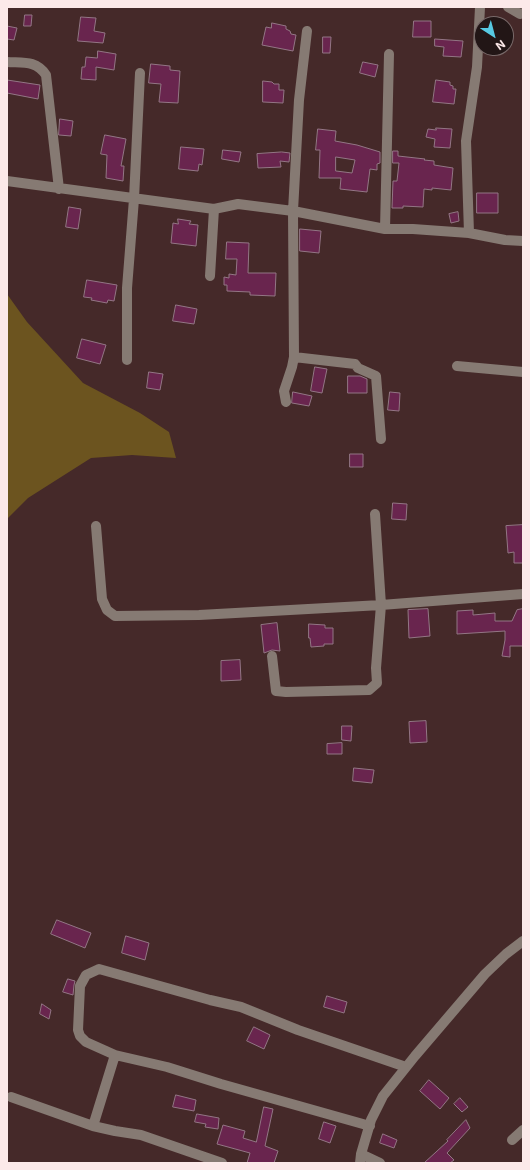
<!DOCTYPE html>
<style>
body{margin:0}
#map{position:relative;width:530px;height:1170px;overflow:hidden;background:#452929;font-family:Inter,sans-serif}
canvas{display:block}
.frame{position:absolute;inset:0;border:8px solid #fce9e9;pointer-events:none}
.north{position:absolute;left:474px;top:16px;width:40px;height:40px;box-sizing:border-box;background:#221616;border:1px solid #796a6a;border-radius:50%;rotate:144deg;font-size:11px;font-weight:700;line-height:16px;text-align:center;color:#fce9e9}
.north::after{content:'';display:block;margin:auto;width:14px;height:18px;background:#57c9e2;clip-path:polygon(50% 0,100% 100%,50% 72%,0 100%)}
</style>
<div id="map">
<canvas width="530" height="1170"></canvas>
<div class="frame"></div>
<div class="north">N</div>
</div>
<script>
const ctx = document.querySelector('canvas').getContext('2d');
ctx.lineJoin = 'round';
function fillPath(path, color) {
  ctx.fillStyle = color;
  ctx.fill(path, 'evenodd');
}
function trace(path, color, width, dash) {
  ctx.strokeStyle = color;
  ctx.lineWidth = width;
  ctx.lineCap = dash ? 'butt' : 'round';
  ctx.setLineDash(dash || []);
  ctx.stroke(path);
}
fillPath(new Path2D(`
 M7 294 27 322 83 383 140 413 169 432 176 458 132 455 91 458 28 498 7 519Z`), '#6c541f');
const building = new Path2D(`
 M25 15H32L31 26H24Z
 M81 17 96 18 94 31 105 33 103 43 78 41Z
 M414 21H431V37H413Z
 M272 23 286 26V29L290 31 291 34 296 35 293 51 262 45 266 27 271 28Z
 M7 26 17 28 14 40 7 39Z
 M323 37H331L330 53H323Z
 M435 39 463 41 461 57 443 56 444 47 435 46Z
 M98 51 116 54 114 70 96 67V80L81 79 82 67H85L86 57 97 58Z
 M363 62 378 65 375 77 360 73Z
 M151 64 170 66V70L180 71 178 103 159 102 161 84 149 83Z
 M7 80 40 85 38 99 7 93Z
 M436 80 450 82V85L453 86V89H456L454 104 433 102Z
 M263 81 272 82 274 84H279V90H284L283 103 263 102Z
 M60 119 73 121 71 136 59 135Z
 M436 128 452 129 450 148 434 147 435 139 426 137 428 129 436 130Z
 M318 129 336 131 335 141 357 145 380 152V163L377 164V170L370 169 367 192 340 189 341 178H319L320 150H316ZM336 157 355 160 352 173 336 171Z
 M105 135 126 139 121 166H124L123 181 106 178 107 155 101 154Z
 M181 147 204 149 202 165 199 164 198 171 179 169Z
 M223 150 241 152 239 162 222 159Z
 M393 151H398V156L425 159 424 160 434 161V165L453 168 451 190 432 188V190L424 189 423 207 403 206V208H392L393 181H397L399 163H393Z
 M282 152 290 153 289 162 280 161 281 167 258 168 257 154Z
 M477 193H498V213H477Z
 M69 207 81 209 78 229 66 227Z
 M458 212 459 221 451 223 449 214Z
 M178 219 191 221 189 224 198 225 196 246 171 243 173 223 178 224Z
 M300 229 321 231 319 253 300 251Z
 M227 242 249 243 248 273H276L275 296 250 295V292L227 291V285H224V277L229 278V274L236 275 237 259H226Z
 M87 280 117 285 114 301 108 300 107 303 91 300 92 298 84 297Z
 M176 305 197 309 194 324 173 321Z
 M82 339 106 345 100 364 77 358Z
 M315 367 327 369 322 393 311 391Z
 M149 372 163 374 160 390 147 388Z
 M348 376H360L367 379V393H348Z
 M293 392 312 396 309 406 292 403Z
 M390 392 400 393 399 411 388 410Z
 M350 454H363V467H350Z
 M393 503 407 504 406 520 392 519Z
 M523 525V563H514V552L508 553 506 526Z
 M428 609 430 636 409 638 408 610Z
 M523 609V646H510V657L502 656 505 640V631L457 634V611L473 610V615L495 613V621H512L517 610Z
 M277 623 280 651 272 650 264 653 261 625Z
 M309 624 325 625V628H333V644H324V646L311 647 310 638H309Z
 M240 660 241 680 221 681V661Z
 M426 721 427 742 410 743 409 722Z
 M342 726H352L351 741 342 740Z
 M342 743V754H327V744Z
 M354 768 374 770 372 783 353 781Z
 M57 920 91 933 85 948 51 934Z
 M126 936 149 943 145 960 122 953Z
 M68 979 75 981 74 985 73 995 63 992Z
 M327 996 347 1002 344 1013 324 1007Z
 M42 1004 51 1010 49 1019 40 1014Z
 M254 1027 270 1035 264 1049 247 1041Z
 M429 1080 449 1098 440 1109 420 1091Z
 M176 1095 196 1100 194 1111 173 1107Z
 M460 1098 468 1107 462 1112 454 1104Z
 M264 1107 273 1109 265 1146 278 1151 274 1163H247L250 1153 217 1144 223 1125 245 1131 243 1138 256 1142Z
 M197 1114 219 1118 218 1129 205 1127 206 1124 195 1122Z
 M466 1120 470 1128 447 1153 454 1160 450 1163H424L448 1141 447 1140Z
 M324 1122 336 1126 330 1143 319 1139Z
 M383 1134 397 1140 394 1148 380 1143Z`);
fillPath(building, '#69254e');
trace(building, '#937685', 1);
trace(new Path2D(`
 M508 7 520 14 523 13
 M307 31 299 100 293 211 294 357 355 364 358 368 376 376 381 439
 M7 62C23 63 36 60 46 75L59 189
 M7 181 214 209 238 204 293 211 385 229H413L469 233 505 240 523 241
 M385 229 389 54
 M469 233 466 141 477 67 480 7
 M210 276 214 209
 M127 360V288L134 199 140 73
 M457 366 523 372
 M286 402 284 391 292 367 294 357
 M96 526 102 599 107 610 115 616 199 615 381 605 523 594
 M272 656 276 691 286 692 369 690 377 683 376 668 381 605 375 514
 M11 1097 93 1126 115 1131 141 1135 222 1163
 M93 1126 115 1055
 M370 1126 221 1084 167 1067 115 1055 86 1042 80 1036 78 1030 80 986 86 975 99 969 210 1000 241 1007 298 1030 406 1067
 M512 1140 523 1130
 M361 1154 380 1163
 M360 1163 361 1154 371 1120 383 1096 415 1056 485 974 506 954 523 941`), '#867a73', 10);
</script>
